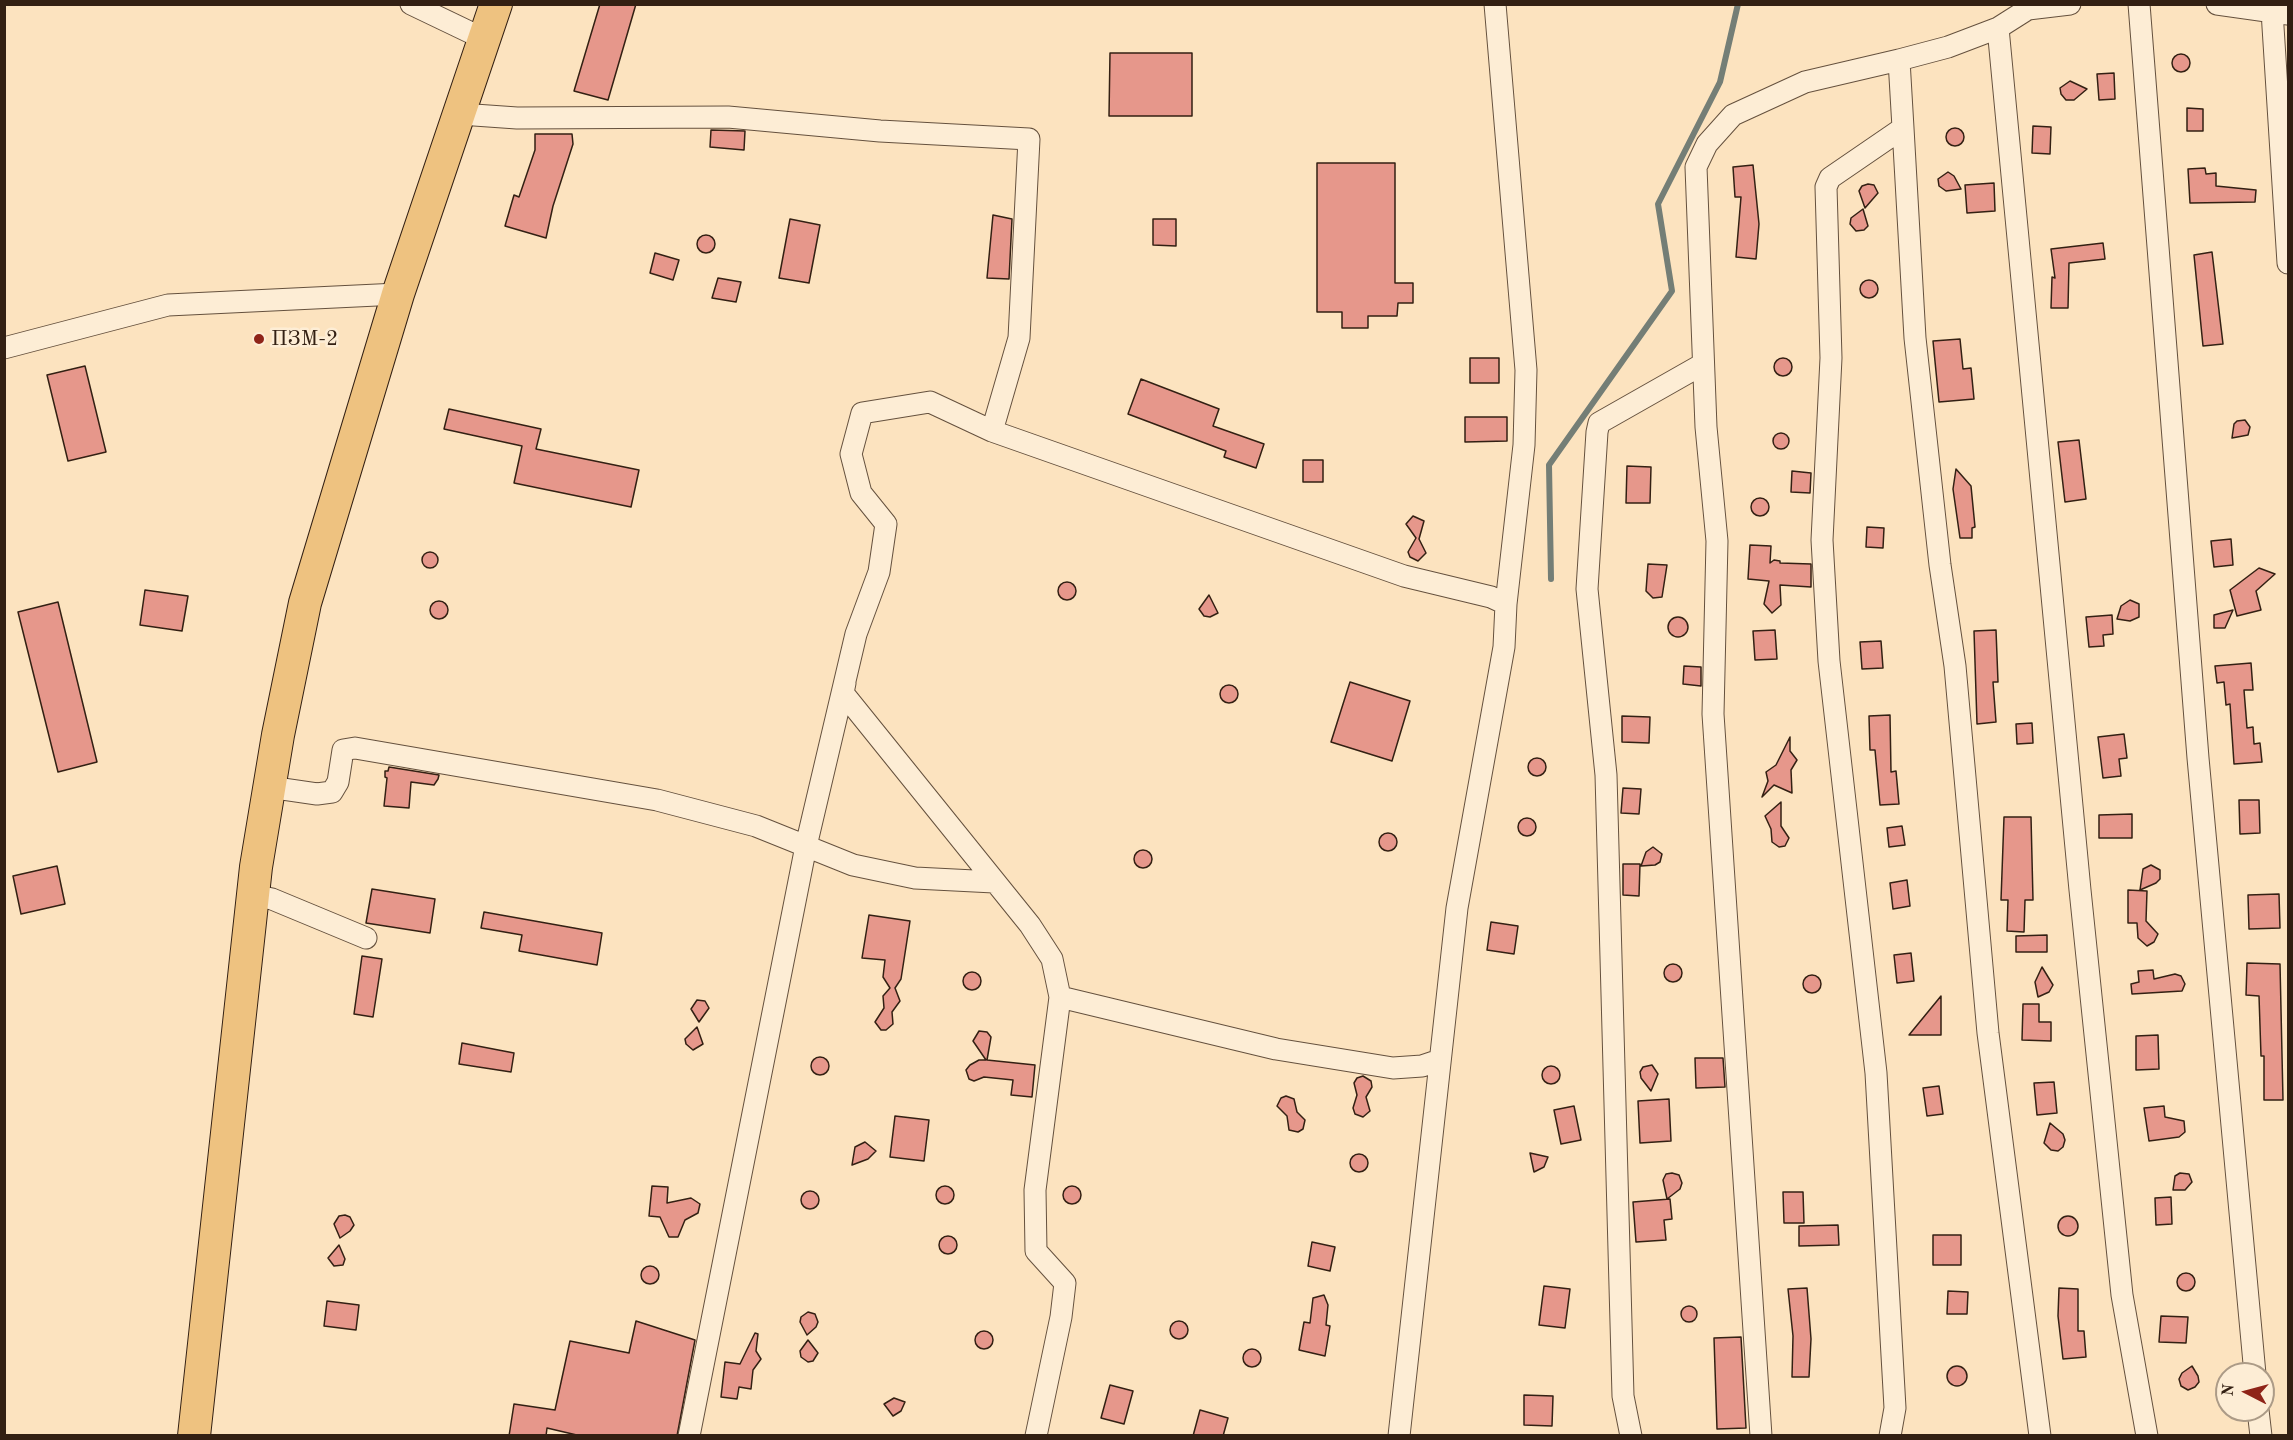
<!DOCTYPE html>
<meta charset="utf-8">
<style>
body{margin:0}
#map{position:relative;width:2293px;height:1440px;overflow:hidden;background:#fce3bf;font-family:"Old Standard TT",serif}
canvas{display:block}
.frame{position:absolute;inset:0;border:6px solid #332013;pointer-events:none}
.north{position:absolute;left:2215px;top:1362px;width:60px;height:60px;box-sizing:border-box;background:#fdedd5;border:2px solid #ac9b87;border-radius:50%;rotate:276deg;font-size:16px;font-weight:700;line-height:24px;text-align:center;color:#332013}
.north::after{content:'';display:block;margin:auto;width:21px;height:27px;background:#8f2418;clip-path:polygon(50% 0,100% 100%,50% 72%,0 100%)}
</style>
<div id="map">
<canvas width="2293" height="1440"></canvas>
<div class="frame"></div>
<div class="north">N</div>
</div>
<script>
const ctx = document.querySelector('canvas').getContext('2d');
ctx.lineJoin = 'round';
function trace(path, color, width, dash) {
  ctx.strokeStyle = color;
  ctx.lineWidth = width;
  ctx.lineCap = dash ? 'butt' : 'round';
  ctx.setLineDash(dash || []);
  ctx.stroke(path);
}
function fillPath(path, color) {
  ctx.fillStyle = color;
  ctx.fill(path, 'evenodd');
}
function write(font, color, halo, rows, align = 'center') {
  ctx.font = font + ' "Old Standard TT",serif';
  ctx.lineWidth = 5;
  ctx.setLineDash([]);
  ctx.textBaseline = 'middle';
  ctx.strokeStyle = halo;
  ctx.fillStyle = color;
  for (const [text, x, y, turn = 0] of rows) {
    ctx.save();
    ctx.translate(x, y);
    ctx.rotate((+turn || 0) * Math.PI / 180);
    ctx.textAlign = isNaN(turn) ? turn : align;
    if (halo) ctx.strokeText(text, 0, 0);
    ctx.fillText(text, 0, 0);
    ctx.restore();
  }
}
trace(new Path2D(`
 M1551 579 1549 465 1672 291 1658 204 1720 82 1738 4`), '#747e76', 6);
const building = new Path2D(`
 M600 4H636L608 100 574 91Z
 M1110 53H1192V116H1109Z
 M2172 63a9 9 0 1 1 18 0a9 9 0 1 1-18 0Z
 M2114 73 2115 99 2099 100 2097 74Z
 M2070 81 2087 89 2074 100H2066L2061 94 2060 88Z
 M2187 108 2203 109V131H2187Z
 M2033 126 2051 127 2050 154 2032 153Z
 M1946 137a9 9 0 1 1 18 0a9 9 0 1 1-18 0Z
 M711 130 745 131 744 150 710 147Z
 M535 134H572L573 144 553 206 546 238 505 226 514 195 519 197 535 150Z
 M1317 163H1395V283H1413V303H1398L1397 316H1368V328H1342V312H1317Z
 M1753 165 1759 224 1756 259 1736 257 1741 197H1735L1733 167Z
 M2205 168 2206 174 2216 173V186L2256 190 2255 202 2190 203 2188 169Z
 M1948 172 1954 176 1961 189 1946 191 1939 186 1938 179Z
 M1994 183 1995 211 1967 213 1965 185Z
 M1868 184 1874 185 1878 193 1865 208 1859 191 1862 186Z
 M1863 209 1868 226 1864 230 1856 231 1850 224 1851 218Z
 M993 215 1012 219 1009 279 987 278Z
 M790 219 820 225 809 283 779 278Z
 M1153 219H1176V246L1153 245Z
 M697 244a9 9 0 1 1 18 0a9 9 0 1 1-18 0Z
 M2103 243 2105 259 2069 263 2068 308H2051L2052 277 2055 278 2051 249Z
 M2212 252 2223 344 2203 346 2194 255Z
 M655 253 679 260 673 280 650 273Z
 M718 278 741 282 736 302 712 298Z
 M1860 289a9 9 0 1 1 18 0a9 9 0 1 1-18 0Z
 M1960 339 1963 369 1971 368 1974 399 1939 402 1933 341Z
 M1774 367a9 9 0 1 1 18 0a9 9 0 1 1-18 0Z
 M1470 358H1499V383H1470Z
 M85 366 106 452 68 461 47 375Z
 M1141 379 1219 409 1213 426 1264 444 1256 468 1224 457 1226 451 1128 414Z
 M449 409 541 429 536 449 639 470 631 507 514 483 522 446 444 429Z
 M1465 417H1507V441L1465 442Z
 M2245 420 2250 427 2248 435 2232 438 2234 424 2237 421Z
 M1773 441a8 8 0 1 1 16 0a8 8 0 1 1-16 0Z
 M2079 440 2086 499 2065 502 2058 442Z
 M1303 460H1323V482H1303Z
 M1627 466 1651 467 1650 503H1626Z
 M1956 469 1971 486 1975 527 1972 528V538H1960L1953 489Z
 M1792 471 1811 473 1810 493 1791 492Z
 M1751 507a9 9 0 1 1 18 0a9 9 0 1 1-18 0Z
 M1413 516 1424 521 1419 539 1426 553 1418 561 1410 557 1408 552 1416 538 1406 524Z
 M1867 527 1884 528 1883 548 1866 547Z
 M2231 539 2233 565 2214 567 2211 541Z
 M1750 545 1771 546 1770 563 1774 560 1780 561V563L1811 564V587L1780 585 1781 605 1772 613 1764 604 1769 581 1748 579Z
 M422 560a8 8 0 1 1 16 0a8 8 0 1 1-16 0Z
 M1648 564 1667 565 1662 597 1653 598 1646 591Z
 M2259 568 2275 574 2256 591 2261 610 2237 616 2230 590Z
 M1058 591a9 9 0 1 1 18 0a9 9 0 1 1-18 0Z
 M145 590 188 596 182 631 140 625Z
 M1209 595 1218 613 1210 617 1204 616 1199 609Z
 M2130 600 2139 604V617L2130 621 2117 619 2121 606Z
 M430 610a9 9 0 1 1 18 0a9 9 0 1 1-18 0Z
 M58 602 97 762 58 772 18 612Z
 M2233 610 2225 628H2214V615Z
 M2112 615 2113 634 2103 635 2104 646 2089 647 2086 617Z
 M1668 627a10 10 0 1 1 20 0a10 10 0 1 1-20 0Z
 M1775 630 1777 659 1755 660 1753 631Z
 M1996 630 1998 682H1993L1996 722 1977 724 1974 631Z
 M1881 641 1883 668 1862 669 1860 642Z
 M2251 663 2253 690H2244L2247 728 2253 727 2254 744 2260 743 2262 762 2234 764 2230 704 2226 705 2224 682 2217 683 2215 666Z
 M1684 666 1701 667V686L1683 684Z
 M1350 682 1410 701 1392 761 1331 742Z
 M1220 694a9 9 0 1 1 18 0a9 9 0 1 1-18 0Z
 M1890 715 1891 772 1896 771 1899 804 1880 805 1875 750H1870L1869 716Z
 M1622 716 1650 717 1649 743 1622 742Z
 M2032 723 2033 743 2017 744 2016 724Z
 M2124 734 2127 758 2119 759 2121 776 2103 778 2098 737Z
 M1790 737V751L1797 760 1791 770 1792 793 1774 785 1762 797 1768 781 1766 772 1776 765Z
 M1528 767a9 9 0 1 1 18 0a9 9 0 1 1-18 0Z
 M389 767 439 775 438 779 434 785 411 782 409 808 384 806 387 778 385 777V771H388Z
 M1623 788 1641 789 1639 814 1621 813Z
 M2239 800H2259L2260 833 2240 834Z
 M1781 802V826L1789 838 1785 846 1779 847 1772 842 1771 829 1765 816Z
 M2132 814V838H2099V815Z
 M2004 817H2031L2033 900H2025L2024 932 2007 931 2008 900H2001Z
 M1518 827a9 9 0 1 1 18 0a9 9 0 1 1-18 0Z
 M1902 826 1905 845 1889 847 1887 828Z
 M1379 842a9 9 0 1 1 18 0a9 9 0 1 1-18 0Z
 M1653 847 1662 854 1660 862 1655 865 1641 866 1646 852Z
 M1134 859a9 9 0 1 1 18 0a9 9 0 1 1-18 0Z
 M1623 864H1640L1639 896 1623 895Z
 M2151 865 2160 870V879L2156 883 2140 890 2143 869Z
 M57 866 65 904 21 914 13 876Z
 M1907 880 1910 906 1893 909 1890 883Z
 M372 889 435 899 430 933 366 923Z
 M2128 890 2147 891 2146 921 2158 934 2154 942 2147 946 2138 938 2137 923H2128Z
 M2279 894 2280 928 2249 929 2248 895Z
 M484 912 602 933 597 965 519 951 522 935 481 928Z
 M869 915 910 921 901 979 895 988 900 1001 892 1012 893 1024 886 1030H881L875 1022 884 1008 883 996 890 988 883 977 885 960 862 958Z
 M1491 922 1518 926 1514 954 1487 950Z
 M2047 935V952H2016V936Z
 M1911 953 1914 981 1897 983 1894 955Z
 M362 956 382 959 373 1017 354 1014Z
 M2247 963 2280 964 2283 1100H2264V1056H2261L2259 996 2246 995Z
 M1664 973a9 9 0 1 1 18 0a9 9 0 1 1-18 0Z
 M2042 967 2053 985 2049 992 2038 997 2035 982Z
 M2153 970 2154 979 2175 974 2181 976 2185 984 2182 991 2132 994 2131 984 2139 982 2138 971Z
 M963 981a9 9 0 1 1 18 0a9 9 0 1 1-18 0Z
 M1803 984a9 9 0 1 1 18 0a9 9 0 1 1-18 0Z
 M1941 996V1035H1909Z
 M697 1000 705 1001 709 1008 699 1022 691 1009Z
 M2023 1004H2039V1022H2051V1041L2022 1040Z
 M697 1027 703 1044 693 1050 686 1044 685 1039Z
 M979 1031 987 1032 991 1037 987 1060 1035 1065 1032 1097 1011 1095 1013 1080 984 1077 974 1081 969 1079 966 1070 970 1065 979 1060H986L973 1041Z
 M2158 1035 2159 1069 2136 1070V1036Z
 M462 1043 514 1053 511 1072 459 1064Z
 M811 1066a9 9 0 1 1 18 0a9 9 0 1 1-18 0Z
 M1695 1058H1723L1725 1087 1696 1088Z
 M1652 1065 1658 1074 1651 1091 1641 1078 1640 1072 1643 1067Z
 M1542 1075a9 9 0 1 1 18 0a9 9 0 1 1-18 0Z
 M1363 1076 1371 1081 1372 1087 1366 1097 1370 1111 1363 1117 1355 1114 1353 1108 1357 1095 1354 1083 1357 1078Z
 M2054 1082 2057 1113 2037 1115 2034 1083Z
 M1939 1086 1943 1114 1927 1116 1923 1088Z
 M1286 1096 1294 1099 1297 1112 1305 1120 1303 1129 1298 1132 1289 1130 1287 1116 1277 1106 1281 1098Z
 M1669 1099 1671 1141 1640 1143 1638 1101Z
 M1574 1106 1581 1140 1561 1144 1554 1110Z
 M2164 1106 2165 1117 2184 1121 2185 1132 2179 1137 2149 1141 2144 1108Z
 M895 1116 929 1120 924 1161 890 1157Z
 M2050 1123 2063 1134 2065 1140 2063 1147 2058 1151 2051 1150 2044 1143Z
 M865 1142 876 1151 868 1159 852 1165 855 1147Z
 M1530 1153 1548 1157 1544 1167 1534 1172Z
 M1350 1163a9 9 0 1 1 18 0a9 9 0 1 1-18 0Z
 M1672 1173 1679 1175 1682 1183 1680 1189 1667 1199 1663 1180 1666 1174Z
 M2180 1173 2189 1174 2192 1182 2185 1190H2173L2175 1176Z
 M936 1195a9 9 0 1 1 18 0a9 9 0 1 1-18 0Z
 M652 1186 668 1187 667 1203 691 1198 700 1204 698 1213 685 1220 678 1237H669L660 1217 649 1216Z
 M1063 1195a9 9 0 1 1 18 0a9 9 0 1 1-18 0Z
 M801 1200a9 9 0 1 1 18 0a9 9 0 1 1-18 0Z
 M1783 1192H1803L1804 1223H1784Z
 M2171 1197 2172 1224 2156 1225 2155 1198Z
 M1670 1199 1672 1219 1664 1220 1666 1240 1636 1242 1633 1202Z
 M345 1215 350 1217 354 1225 350 1231 340 1238 334 1224 339 1216Z
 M2058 1226a10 10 0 1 1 20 0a10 10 0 1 1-20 0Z
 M1838 1225 1839 1245 1799 1246V1226Z
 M1933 1235H1961V1265H1933Z
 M939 1245a9 9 0 1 1 18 0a9 9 0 1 1-18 0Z
 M1312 1242 1335 1247 1330 1271 1308 1266Z
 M339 1245 345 1259 343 1265 334 1266 328 1258Z
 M641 1275a9 9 0 1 1 18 0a9 9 0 1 1-18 0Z
 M2177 1282a9 9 0 1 1 18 0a9 9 0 1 1-18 0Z
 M1544 1286 1570 1289 1565 1328 1539 1325Z
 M1807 1288 1811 1339 1809 1377H1792L1793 1336 1788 1289Z
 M2059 1288 2078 1289V1331H2084L2086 1357 2063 1359 2058 1316Z
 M1948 1291 1968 1292 1967 1314H1947Z
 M1324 1295 1328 1305 1326 1325 1330 1326 1325 1356 1299 1350 1304 1322 1310 1323 1313 1298Z
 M327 1301 359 1305 356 1330 324 1326Z
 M1681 1314a8 8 0 1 1 16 0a8 8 0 1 1-16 0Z
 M808 1312 815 1314 818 1322 816 1327 807 1335 800 1322 801 1317Z
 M2161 1316 2188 1317 2186 1343 2159 1342Z
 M636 1321 695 1340 677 1436H581L547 1428 546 1436H509L514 1404 555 1410 570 1341 629 1353Z
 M1170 1330a9 9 0 1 1 18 0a9 9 0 1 1-18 0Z
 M975 1340a9 9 0 1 1 18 0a9 9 0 1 1-18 0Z
 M755 1333 758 1334 756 1351 761 1359 753 1370 751 1389 739 1387 737 1399 721 1397 725 1362 740 1364Z
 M1741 1337 1746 1428 1717 1429 1714 1338Z
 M808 1340 818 1353 813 1361 808 1362 801 1357 800 1351Z
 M1243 1358a9 9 0 1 1 18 0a9 9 0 1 1-18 0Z
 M1947 1376a10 10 0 1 1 20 0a10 10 0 1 1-20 0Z
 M2192 1366 2198 1376 2199 1382 2195 1387 2188 1390 2181 1386 2179 1379 2182 1373Z
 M1110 1385 1133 1391 1124 1424 1101 1418Z
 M1524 1395 1553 1396 1552 1426 1524 1425Z
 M894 1398 905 1402 901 1411 893 1416 884 1404Z
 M1200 1410 1228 1418 1223 1436H1193Z`);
fillPath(building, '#e6978b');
trace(building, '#332013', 1.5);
const minor = new Path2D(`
 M411 4 484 39
 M2139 4 2198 758 2255 1374
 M2217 4 2288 14
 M2272 11 2288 263
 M1998 28 2080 890 2122 1295 2147 1436
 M460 114 517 118 728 117 880 131 1029 139 1019 338 992 431
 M1903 128 1915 338 1940 565 1955 666 1988 1033 2040 1436
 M4 348 168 305 398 294
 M845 683 843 693 1030 925 1052 959 1060 997 1035 1190 1036 1251 1065 1283 1061 1317 1036 1436
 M269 787 317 794 332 792 338 782 343 750 355 748 657 800 756 826 853 865 915 878 994 882
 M253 895 272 899 366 938
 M1060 997 1276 1049 1393 1068 1422 1066 1440 1060
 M2258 1410 2261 1436
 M689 1436 806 846 856 634 879 572 886 524 861 493 851 454 862 413 930 402 992 431 1404 576 1491 597 1506 604
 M1399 1436 1457 908 1504 647 1506 604 1524 445 1526 370 1495 4
 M1631 1436 1623 1396 1606 775 1587 589 1597 432 1599 423 1703 364
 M1761 1436 1713 714 1717 541 1706 427 1696 167 1707 144 1733 115 1805 82 1899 60
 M1890 1436 1895 1408 1876 1073 1829 661 1822 540 1831 358 1826 187 1830 178 1903 128 1899 60 1948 47 1998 28 2028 9 2070 4`);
const highway = new Path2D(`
 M194 1436 256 867 278 735 305 603 398 294 496 4`);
trace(minor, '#65513e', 23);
trace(highway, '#332013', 34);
trace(minor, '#fdedd5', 21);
trace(highway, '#eec280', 32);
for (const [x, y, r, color] of [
 [259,339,6,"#8f2418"]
]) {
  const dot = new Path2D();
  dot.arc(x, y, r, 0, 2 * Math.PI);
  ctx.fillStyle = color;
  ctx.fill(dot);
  trace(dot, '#fdedd5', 2);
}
write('21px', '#332013', '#fdedd5', [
 ["ПЗМ-2",271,339]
], 'left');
</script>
